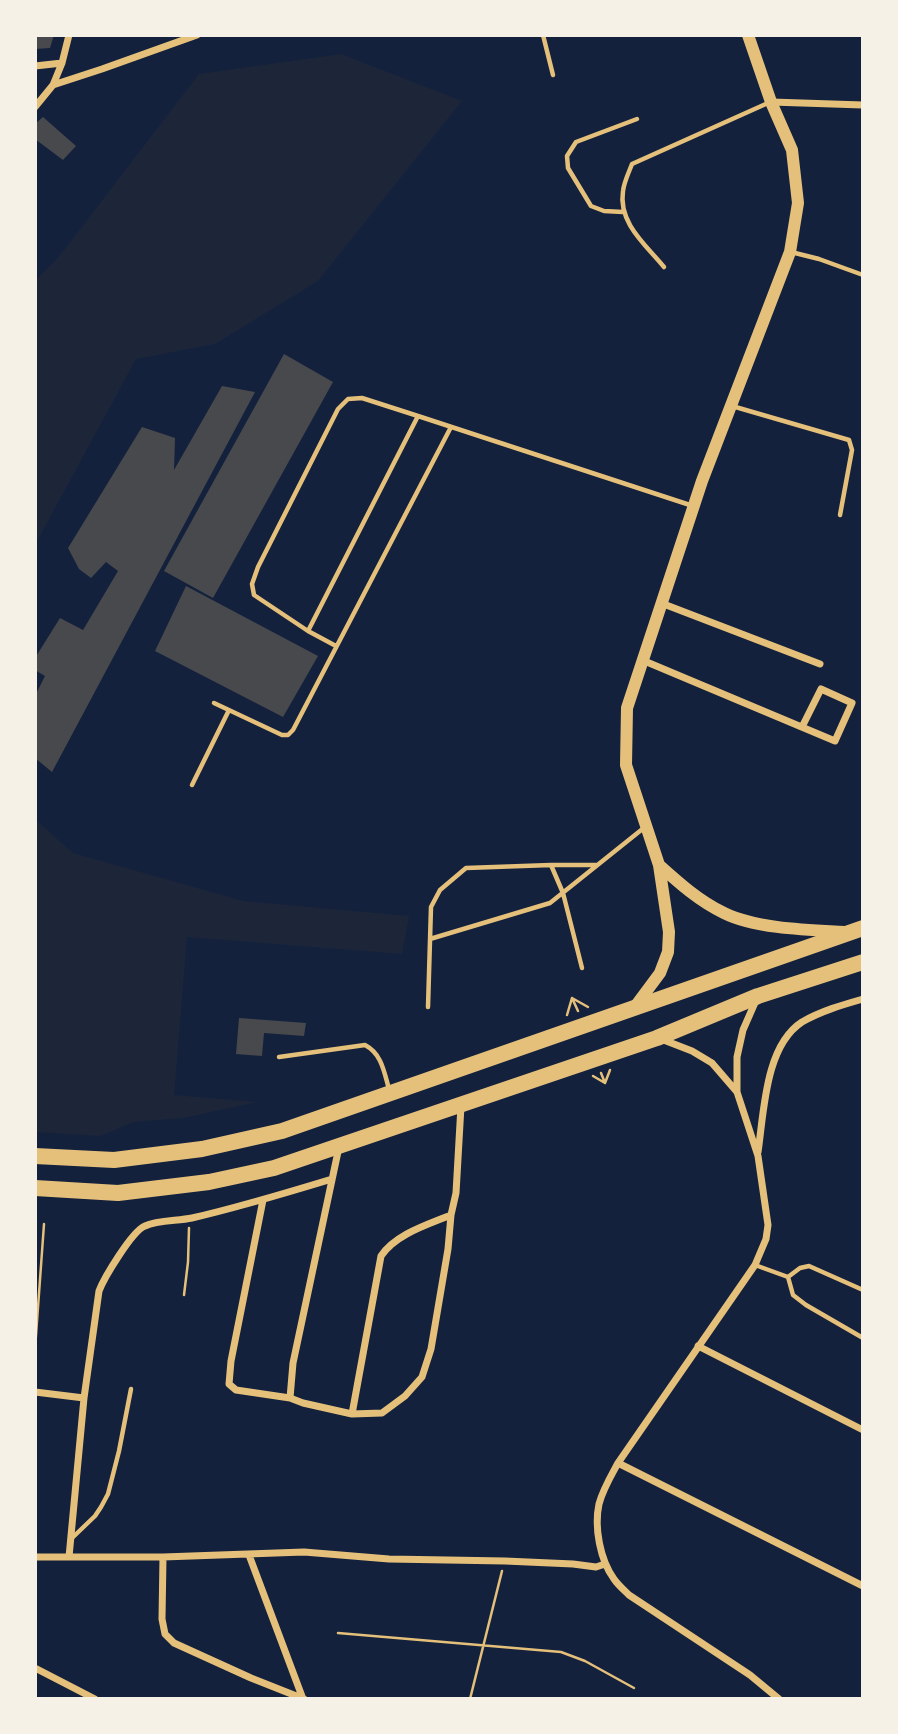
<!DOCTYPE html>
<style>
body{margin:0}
#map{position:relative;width:898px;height:1734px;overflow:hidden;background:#14213d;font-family:"Source Sans 3",sans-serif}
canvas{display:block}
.frame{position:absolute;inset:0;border:37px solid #f6f1e7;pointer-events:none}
</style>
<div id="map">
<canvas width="898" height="1734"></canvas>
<div class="frame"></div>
</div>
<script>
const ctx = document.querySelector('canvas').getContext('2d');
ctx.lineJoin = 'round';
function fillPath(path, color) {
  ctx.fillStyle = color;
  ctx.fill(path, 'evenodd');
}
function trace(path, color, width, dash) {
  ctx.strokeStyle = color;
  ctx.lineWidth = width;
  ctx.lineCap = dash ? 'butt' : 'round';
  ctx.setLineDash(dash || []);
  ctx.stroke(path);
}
fillPath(new Path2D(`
 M341 54 462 101 318 281 215 344 136 359 35 545V281L61 254 199 74Z
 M35 819 73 853 243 901 409 916 402 954 187 937 174 1095 257 1102 183 1118 134 1122 100 1136 35 1132Z`), '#1d2539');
fillPath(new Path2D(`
 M35 35H54L50 48 35 49Z
 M43 117 76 146 63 160 35 139V124Z
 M284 354 333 382 213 598 164 571Z
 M222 386 255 392 52 772 35 758V696L45 676 35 670V658L60 618 83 630 118 571 106 562 91 578 79 569 68 548 142 427 175 438 174 470Z
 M186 586 318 656 283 717 155 651Z
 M239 1018 306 1023 304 1036 264 1033 262 1056 236 1054Z`), '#48494c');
trace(new Path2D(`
 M572 998 578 1011
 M572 998 588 1007
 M567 1015 572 998
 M601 1073 605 1083
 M593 1076 605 1083
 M605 1083 610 1070
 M184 1295 188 1262 189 1228
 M35 1349 44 1224
 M338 1633 561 1652 585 1661 634 1688
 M470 1699 502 1571`), '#e5c07b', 2.5);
trace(new Path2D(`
 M543 35 553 75
 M623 212 604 211 591 206 568 168 567 156 576 142 637 119
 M791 252 819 259 863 275
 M664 267C646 245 618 223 623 191 624 182 629 172 632 164L768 103
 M732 406 849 440 852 450 840 515
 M418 416 693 506
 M308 631 418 416 362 398 348 399 338 409 258 567 252 584 254 595 308 631 336 646
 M214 703 282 735H288L293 730 451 427
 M192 785 229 710
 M551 865H596
 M430 939 550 903 645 827
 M428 1007 431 907 440 890 466 868 551 865 563 893 582 968
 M279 1057 365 1045C382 1054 384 1072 389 1089
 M755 1265 788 1277 793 1295 806 1305 863 1338
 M788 1277 800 1268 809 1266 863 1290
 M71 1539 95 1516 101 1507 108 1494 119 1451 131 1389`), '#e5c07b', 4.5);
trace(new Path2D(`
 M35 66 62 63
 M53 85 102 69 197 35
 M771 102 863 105
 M35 107 53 85 62 63 69 35
 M661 603 820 664
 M642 660 835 741 852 703 821 689 802 727
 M757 998 743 1030 737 1057V1092L758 1156 768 1225 766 1239 755 1265 618 1463C611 1476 603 1489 599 1504 594 1527 600 1560 614 1579 618 1585 624 1590 629 1595L750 1675 779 1699
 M661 1039 692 1051 712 1063 737 1092
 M339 1147 293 1363 290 1398 303 1403 352 1414 382 1413 405 1396 422 1377 431 1349 448 1249 451 1215
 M758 1152C764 1112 765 1046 802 1022 821 1011 842 1005 863 999
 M263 1200 231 1361 229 1384 236 1390 290 1398
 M698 1346 863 1430
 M35 1392 84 1398
 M352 1414 381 1256C396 1234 427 1225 451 1215L456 1193 461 1106
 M618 1463 863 1586
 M249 1555 303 1699
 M35 1557H163L304 1552 389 1559 505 1561 573 1564 596 1567 605 1564
 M69 1557 84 1398 99 1291C104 1278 132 1231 145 1226 157 1220 178 1221 192 1218 240 1207 286 1193 332 1179
 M163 1557 162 1619 165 1634 174 1643 251 1678 304 1699
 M35 1668 95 1699`), '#e5c07b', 7);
trace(new Path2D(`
 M659 865C679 883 699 901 724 913 756 929 811 930 847 932
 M634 1008 660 973 668 952 669 932 659 865 626 765 627 708 702 481 790 252 798 203 792 150 771 102 748 35`), '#e5c07b', 12);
trace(new Path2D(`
 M35 1156 114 1160 202 1149 282 1131 863 928
 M35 1188 118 1193 209 1182 274 1168 657 1038 758 996 863 962`), '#e5c07b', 16);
</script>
